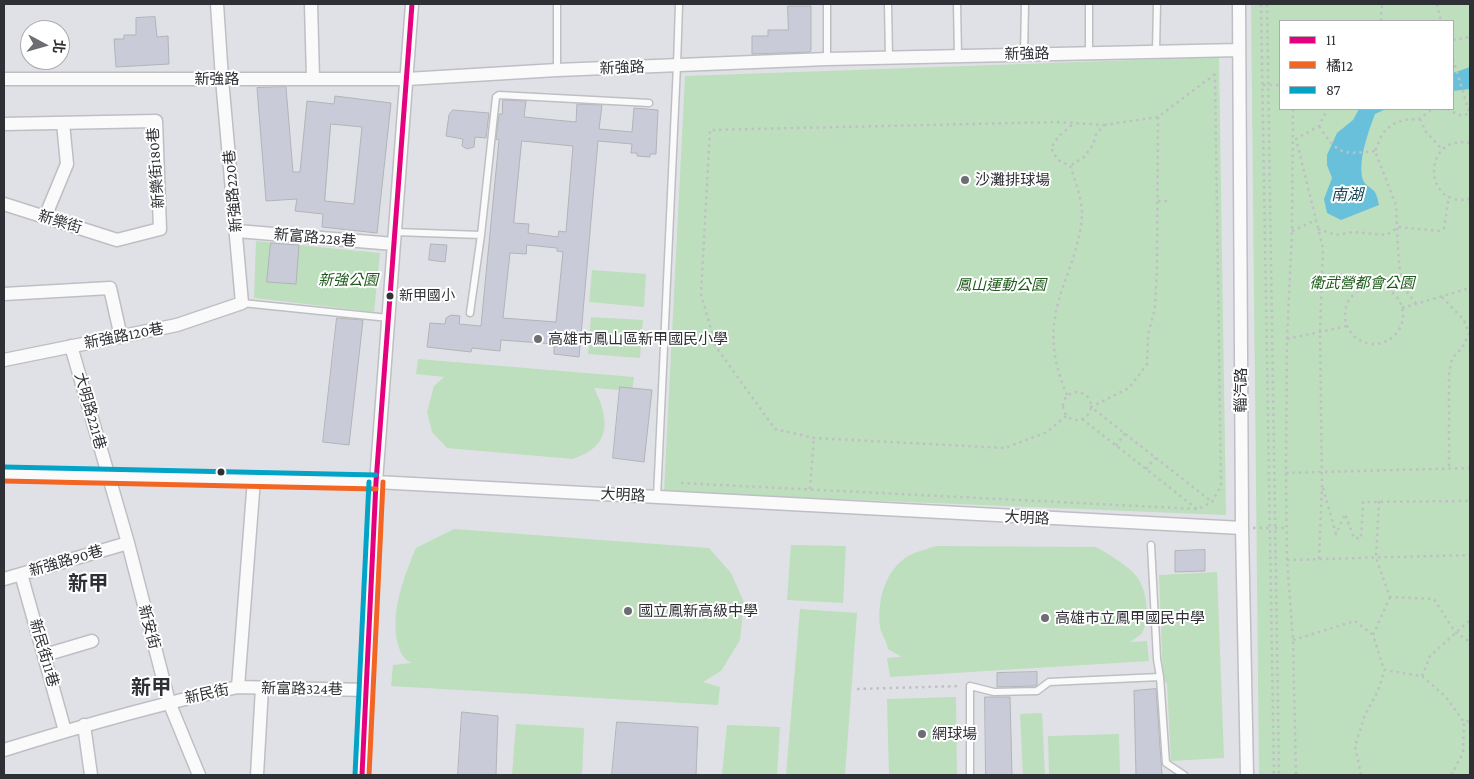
<!DOCTYPE html>
<meta charset="utf-8">
<style>
body{margin:0}
#map{position:relative;width:1474px;height:779px;overflow:hidden;background:#e0e1e6;font-family:"Crimson Pro","Noto Sans TC",serif}
canvas{display:block}
.frame{position:absolute;inset:0;border:5px solid #2f3035;pointer-events:none}
.legend{position:absolute;left:1279px;top:20px;width:175px;height:90px;box-sizing:border-box;background:#fff;border:1px solid #acacae;margin:0;padding:6px 9px;list-style:none;font-size:15px;color:#2f3035}
.legend li{display:flex;align-items:center;gap:10px;height:25px}
.legend b{width:25px;border:1px solid #acacae}
.north{position:absolute;left:20px;top:20px;width:50px;height:50px;box-sizing:border-box;background:#fff;border:1px solid #acacae;border-radius:50%;rotate:96deg;font-size:14px;font-weight:700;line-height:20px;text-align:center;color:#2f3035}
.north::after{content:'';display:block;margin:auto;width:18px;height:22px;background:#6d6e73;clip-path:polygon(50% 0,100% 100%,50% 72%,0 100%)}
</style>
<div id="map">
<canvas width="1474" height="779"></canvas>
<div class="frame"></div>
<ul class="legend">
<li><b style="height:6px;background:#e5007d"></b>11</li>
<li><b style="height:6px;background:#f26522"></b>橘12</li>
<li><b style="height:6px;background:#02a3c6"></b>87</li>
</ul>
<div class="north">北</div>
</div>
<script>
const ctx = document.querySelector('canvas').getContext('2d');
ctx.lineJoin = 'round';
function fillPath(path, color) {
  ctx.fillStyle = color;
  ctx.fill(path, 'evenodd');
}
function trace(path, color, width, dash) {
  ctx.strokeStyle = color;
  ctx.lineWidth = width;
  ctx.lineCap = dash ? 'butt' : 'round';
  ctx.setLineDash(dash || []);
  ctx.stroke(path);
}
function write(font, color, halo, rows, align = 'center') {
  ctx.font = font + ' "Crimson Pro","Noto Sans TC",serif';
  ctx.lineWidth = 4;
  ctx.setLineDash([]);
  ctx.textBaseline = 'middle';
  ctx.strokeStyle = halo;
  ctx.fillStyle = color;
  for (const [text, x, y, turn = 0] of rows) {
    ctx.save();
    ctx.translate(x, y);
    ctx.rotate((+turn || 0) * Math.PI / 180);
    ctx.textAlign = isNaN(turn) ? turn : align;
    if (halo) ctx.strokeText(text, 0, 0);
    ctx.fillText(text, 0, 0);
    ctx.restore();
  }
}
fillPath(new Path2D(`
 M1251 4H1470V775H1259ZM1280 21H1453V109H1280Z
 M1219 57 1226 515 664 492 685 76Z
 M256 241 380 253 374 312 254 298Z
 M592 270 646 274 644 307 589 302Z
 M591 317 643 320 640 358 588 354Z
 M418 359 634 377 632 391 594 388C604 408 613 435 591 450 586 454 579 456 573 459L447 448 432 432 427 412 434 386 444 377 416 374Z
 M454 529 709 548 731 573 744 602 740 640 721 671 703 682 720 687 718 705 391 686 393 665 411 663C408 661 404 658 402 655 386 623 403 578 416 548Z
 M791 545 846 546 843 603 787 600Z
 M936 546 1096 547C1108 554 1133 568 1139 580 1147 593 1150 619 1142 633 1140 636 1134 639 1130 642L1147 641 1149 661 890 677 887 658 902 657 888 649C887 641 881 634 880 627 877 600 885 569 910 555 918 551 928 549 936 546Z
 M1217 572 1224 758 1171 761 1167 684 1163 679 1159 575Z
 M800 609 857 613 845 775H786Z
 M956 697 957 775H889L887 699Z
 M1042 713 1045 775H1023L1020 714Z
 M516 724 584 728 582 775H512Z
 M727 725 780 727 777 775H722Z
 M1119 734 1120 775H1049L1048 736Z`), '#bddfbd');
fillPath(new Path2D(`
 M1470 67V89L1453 91V73Z
 M1359 109H1386L1375 114C1369 130 1357 162 1363 180 1365 185 1370 187 1374 191 1377 194 1378 201 1379 205L1341 220 1327 213 1324 199 1332 178 1327 165V155L1337 133 1353 120Z`), '#69c0db');
const building = new Path2D(`
 M788 6H811V50L810 52 752 54V36H768V30H788Z
 M155 17 157 37 168 36 169 64 116 67 114 39H124V35H136V18Z
 M286 87 293 172H300L307 101 334 104 335 96 391 103 377 233 322 227 323 214 295 211 297 199 266 201 257 88ZM331 124 362 127 354 204 325 201Z
 M503 100 526 101 524 117 576 122 577 104 602 105 599 129 632 132 634 108 658 110 656 154H650V157L637 156V153H631L632 144 598 141 579 357 554 354V344L501 340 500 351 472 348 471 352 427 347 430 323 445 324 446 318 451 315 460 316 459 324 481 326 499 140 496 139 499 114H502ZM522 141 573 146 566 232 559 231 558 237 528 233 529 224 514 223ZM527 245 557 248V251L563 252 556 322 503 318 510 253 526 254Z
 M453 110 489 113 486 138 475 137 474 147 467 149 462 146 463 139 446 136 449 115Z
 M271 243 299 245 296 284 267 282Z
 M431 244 447 245 445 262 429 260Z
 M337 318 363 320 349 445 323 442Z
 M620 387 652 390 644 462 613 458Z
 M1205 550V571L1175 572V551Z
 M1037 672V685L1035 686 997 687V673Z
 M1156 689 1162 775H1136L1134 691Z
 M985 697H1010L1012 775H986Z
 M462 712 498 716 496 775H458Z
 M617 722 698 727 696 775H612Z`);
fillPath(building, '#c9ccd8');
trace(building, '#b2b3b7', 1);
const lane = new Path2D(`
 M557 4V70
 M827 4V59
 M888 4 889 57
 M957 4 958 56
 M1156 51 1157 4
 M1089 53V4
 M1024 54 1025 4
 M395 232 481 235
 M242 303 389 318
 M470 313 481 235 496 97 499 95 649 103
 M657 497 677 65 679 4
 M1151 545 1157 659 1160 677 1166 763 1184 775
 M970 775V686L994 692 1037 691 1049 682 1160 677`);
const street = new Path2D(`
 M311 4 313 78
 M1239 4 1242 528 1247 775
 M4 79H407L557 70 827 59 1239 50
 M4 124 156 121 160 229 117 240 4 204
 M45 217 67 164 63 123
 M237 231 394 244
 M4 294 110 288 121 337
 M71 346 128 543 169 702 199 775
 M4 360 177 325 242 303 222 79 217 4
 M4 474 376 482 1242 528
 M21 574 65 731
 M4 579 128 543
 M45 655 92 641
 M238 687 366 690
 M84 725 91 775
 M4 750C81 726 158 704 238 687L254 479
 M257 775 262 688
 M362 775 376 482 412 4`);
trace(lane, '#bebfc3', 9);
trace(street, '#bebfc3', 15);
trace(new Path2D(`
 M1261 4 1274 775
 M1267 4 1279 775
 M1437 4 1441 21
 M1381 21 1382 4
 M1453 40 1470 37
 M1453 59 1470 115
 M1263 85H1280
 M1293 109 1292 231 1287 339 1286 473 1287 560 1293 640 1296 775
 M1447 109 1459 115 1470 114
 M1158 117 1157 268 1155 308 1148 335 1147 364 1129 388 1091 407 1212 502
 M1420 119 1426 132 1442 149
 M1104 125 1158 117 1215 74
 M1319 126C1337 154 1342 155 1375 151
 M1470 143C1422 133 1422 209 1470 199
 M1158 201H1171
 M1318 229 1336 235 1353 232 1387 235 1398 227 1440 231 1444 228 1449 196
 M1292 231 1316 220
 M1345 315a29 29 0 1 1 58 0a29 29 0 1 1-58 0Z
 M1442 297 1464 320 1469 334 1462 348 1455 355 1451 362 1449 374V469
 M1416 304 1405 289 1400 272 1398 249 1396 205 1375 151 1382 134 1391 125 1403 120 1420 119 1432 109
 M1402 308 1470 288
 M1287 339 1347 326
 M1063 406a14 14 0 1 1 28 0a14 14 0 1 1-28 0Z
 M1067 395C1050 355 1049 325 1064 284 1072 262 1081 238 1082 214 1082 200 1075 179 1070 166L1058 160 1051 148 1058 137 1074 123
 M1066 416 1047 432 1005 448 814 438 775 429 716 347 701 294 710 130 1057 122 1104 125 1096 135 1093 145 1084 157 1070 166
 M1082 419 1197 509
 M1116 446 1125 433
 M1146 469 1155 458
 M1286 473 1470 468
 M681 483 1198 509 1212 502 1221 486 1215 74
 M1323 488 1336 534 1345 514 1354 538H1361L1363 502 1470 501
 M810 489 814 438
 M1379 501 1376 558 1390 597 1434 599 1455 632 1470 642
 M1253 528H1270
 M1275 528H1286
 M1319 559 1322 486 1320 331 1323 248 1296 139 1319 126 1327 109
 M1287 560 1470 555
 M1390 597 1373 635 1384 670 1422 676 1446 697 1464 722 1470 721
 M1293 640 1355 621 1373 635
 M1422 676 1430 656 1470 620
 M857 689 961 686
 M1361 775 1355 746 1365 715 1378 691 1384 671
 M1451 775 1463 753 1464 722`), '#bfc0c4', 2.5, [2.5, 4]);
trace(lane, '#fafafb', 6);
trace(street, '#fafafb', 12);
trace(new Path2D(`
 M362 775 376 482 412 4`), '#e5007d', 5);
trace(new Path2D(`
 M4 481 376 489
 M369 775 383 482`), '#f26522', 5);
trace(new Path2D(`
 M4 467 376 475
 M355 775 369 482`), '#02a3c6', 5);
for (const [x, y, r, color] of [
 [965,180,5,"#6d6e73"],
 [390,296,4.5,"#2f3035"],
 [538,339,5,"#6d6e73"],
 [221,472,4.5,"#2f3035"],
 [628,611,5,"#6d6e73"],
 [1045,618,5,"#6d6e73"],
 [922,734,5,"#6d6e73"]
]) {
  const dot = new Path2D();
  dot.arc(x, y, r, 0, 2 * Math.PI);
  ctx.fillStyle = color;
  ctx.fill(dot);
  trace(dot, '#fff', 2);
}
write('14px', '#2f3035', '#fff', [
 ["新甲國小",399,296]
], 'left');
write('15px', '#2f3035', '#fff', [
 ["新強路",1027,54,-1],
 ["新強路",622,68,-2],
 ["新強路",217,79],
 ["新樂街180巷",156,168,-94],
 ["新強路220巷",233,191,-95],
 ["新樂街",60,222,17],
 ["新富路228巷",315,238,5],
 ["新強路120巷",124,336,-11],
 ["輜汽路",1241,390,-90],
 ["大明路221巷",90,411,74],
 ["大明路",623,495,3],
 ["大明路",1027,518,3],
 ["新強路90巷",66,561,-16],
 ["新安街",149,627,75],
 ["新民街11巷",44,653,74],
 ["新富路324巷",302,689,1],
 ["新民街",207,694,-12]
]);
write('15px', '#2f3035', '#fff', [
 ["沙灘排球場",975,180],
 ["高雄市鳳山區新甲國民小學",548,339],
 ["國立鳳新高級中學",638,611],
 ["高雄市立鳳甲國民中學",1055,618],
 ["網球場",932,734]
], 'left');
write('italic 15px', '#1c5b19', '#fff', [
 ["新強公園",348,280],
 ["衛武營都會公園",1362,283],
 ["鳳山運動公園",1001,285]
]);
write('italic 16px', '#124655', '#fff', [
 ["南湖",1347,195]
]);
write('bold 20px', '#2f3035', '#fff', [
 ["新甲",88,584],
 ["新甲",151,688]
]);
</script>
